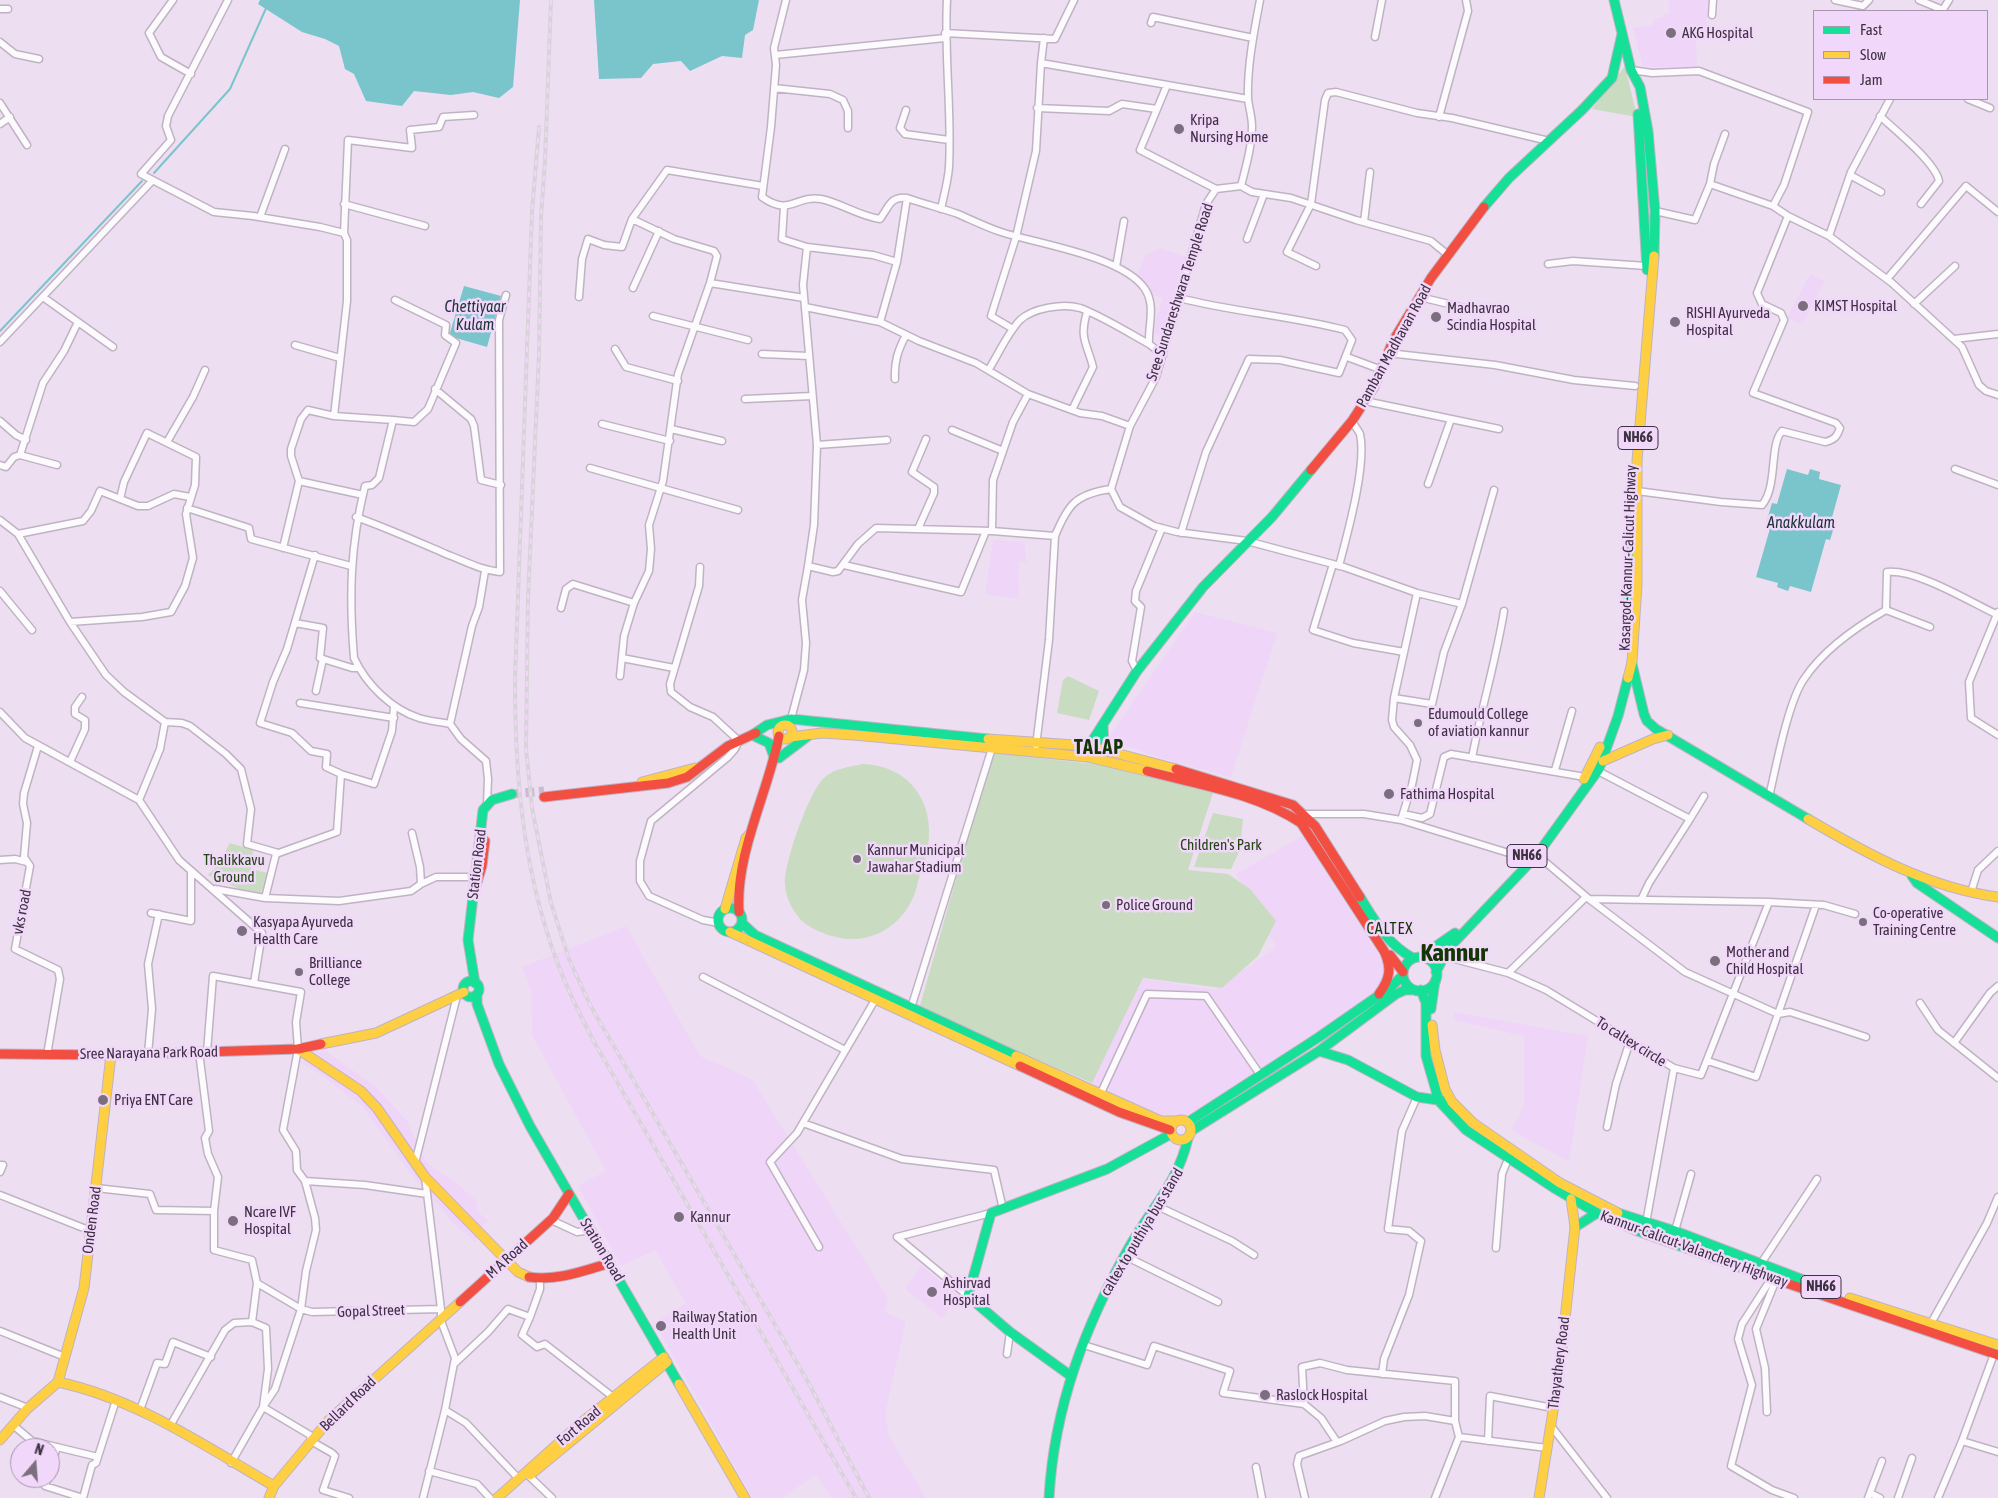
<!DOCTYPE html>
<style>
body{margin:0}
#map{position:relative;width:1998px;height:1498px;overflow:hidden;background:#eddff1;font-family:"Asap Condensed",sans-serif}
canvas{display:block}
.legend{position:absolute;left:1813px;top:10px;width:175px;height:90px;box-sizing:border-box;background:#f1d7f9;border:1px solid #a995b0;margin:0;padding:6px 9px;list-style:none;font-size:15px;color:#3e3142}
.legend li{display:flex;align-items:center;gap:10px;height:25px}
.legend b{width:25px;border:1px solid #a995b0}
.north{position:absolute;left:10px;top:1438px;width:50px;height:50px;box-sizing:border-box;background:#f1d7f9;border:1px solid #a995b0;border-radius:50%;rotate:18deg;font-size:14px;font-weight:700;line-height:20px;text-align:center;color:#3e3142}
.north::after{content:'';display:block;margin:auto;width:18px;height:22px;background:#7b6e7f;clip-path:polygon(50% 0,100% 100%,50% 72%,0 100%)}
</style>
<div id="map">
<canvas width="1998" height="1498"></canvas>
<ul class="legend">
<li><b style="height:6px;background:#16e098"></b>Fast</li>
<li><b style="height:6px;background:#ffcf43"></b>Slow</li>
<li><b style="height:6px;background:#f24e42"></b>Jam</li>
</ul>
<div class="north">N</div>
</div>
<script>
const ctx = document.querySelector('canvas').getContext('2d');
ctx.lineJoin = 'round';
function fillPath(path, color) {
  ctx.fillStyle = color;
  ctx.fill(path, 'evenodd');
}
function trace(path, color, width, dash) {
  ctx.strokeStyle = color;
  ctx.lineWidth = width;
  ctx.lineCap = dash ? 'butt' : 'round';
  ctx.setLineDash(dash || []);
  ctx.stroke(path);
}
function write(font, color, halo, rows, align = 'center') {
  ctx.font = font + ' "Asap Condensed",sans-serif';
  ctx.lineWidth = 5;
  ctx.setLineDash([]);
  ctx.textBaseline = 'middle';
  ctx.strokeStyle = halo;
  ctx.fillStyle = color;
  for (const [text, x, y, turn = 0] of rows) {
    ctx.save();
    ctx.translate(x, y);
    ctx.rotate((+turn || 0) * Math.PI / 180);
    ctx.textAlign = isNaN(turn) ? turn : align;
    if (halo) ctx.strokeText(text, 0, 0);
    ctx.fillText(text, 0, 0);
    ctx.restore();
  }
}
fillPath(new Path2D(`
 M1669 0H1709L1706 37 1696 38 1697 67H1643L1633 28 1653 25 1654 19 1663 17 1664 13H1669Z
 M1160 248 1187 257 1185 274 1165 337 1152 333 1163 298 1151 295 1138 274 1144 256Z
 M1810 274 1825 281 1802 324 1787 318Z
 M993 540 1025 542 1026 562H1018L1019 599 985 594Z
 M1195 612 1277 633 1231 777 1160 758 1116 742 1109 737Z
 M1302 836 1386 966V980L1374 994 1198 1109 1181 1118 1154 1115 1090 1083 1139 978 1215 990 1276 947 1236 874Z
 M626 926 700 1056 752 1079 888 1298 884 1312 906 1321 885 1414 889 1436 926 1498H832L816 1475 781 1498H752L655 1323 686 1303 655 1250 621 1266 578 1186 606 1171 532 1035 531 992 522 967Z
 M1454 1012 1588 1036 1569 1162 1511 1130 1524 1106V1036L1453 1020Z
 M319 1046 377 1088 407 1121 426 1162 460 1186 476 1201 478 1212 489 1221 480 1227 476 1243 451 1221 409 1171 362 1106 320 1074 301 1063Z
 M921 1265 959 1296 942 1318 905 1289Z`), '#efd5f7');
fillPath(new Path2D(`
 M1625 66 1637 117 1592 109Z
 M1068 676 1099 691 1089 720 1057 713 1063 680Z
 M992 753 1113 766 1213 793 1188 870 1228 874 1250 889 1276 921 1258 956 1222 988 1143 978 1092 1083 919 1009Z
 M863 764C910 766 935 802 928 847 927 856 923 864 920 873 918 882 916 893 911 902 896 931 864 946 832 936 821 933 803 925 797 915 790 906 785 894 785 883 784 864 809 791 824 778 834 768 850 767 863 764Z
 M1213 813 1243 819 1240 850 1231 869 1194 867Z
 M230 843 253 850 251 869 268 873 261 893 242 890 208 875 217 866Z`), '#c9dcc2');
fillPath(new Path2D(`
 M260 0H520L513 87 499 98 473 92 451 95 414 91 402 106 366 101 354 74 345 69 339 46 325 39 302 32 258 4Z
 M594 0H759L753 30 745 35 742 58 722 56 690 71 681 61 653 64 641 78 599 79Z
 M464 286 501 296 487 347 449 336Z
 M1787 469 1808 475 1810 469 1820 472 1819 479 1841 485 1831 521 1835 524 1830 540 1826 539 1811 592 1790 586 1788 591 1777 587 1778 583 1756 577 1771 525 1766 523 1772 503 1777 504Z`), '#7ac4cb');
trace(new Path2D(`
 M154 173 230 89 267 6
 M0 331 142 181`), '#7ac4cb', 2);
trace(new Path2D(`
 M512 794 544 791`), '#cabcce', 9, [9, 4.5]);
const street = new Path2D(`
 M173 0 149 33 161 57 191 74
 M228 0 168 116 166 126 171 140 141 174 214 212 253 216 320 227 344 233 347 240V301L334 416 393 420 379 478 372 485 365 486C350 546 349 597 354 658 366 684 391 709 419 718 429 721 440 722 450 724L461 739 486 761 488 779 487 804
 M786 0 774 48 776 65 771 127 762 197C790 217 795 195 821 199 841 203 859 216 880 219 889 207 890 196 907 198 924 204 941 208 958 214 972 220 986 227 1001 232 1038 244 1123 256 1145 289 1156 306 1148 325 1149 344L1163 355
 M1835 0 1863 6 1869 0
 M1919 0 1943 10
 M0 9H8
 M1942 11 1949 0
 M1712 15 1713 0
 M1151 23 1153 17 1253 38
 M945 33 1055 39 1074 0
 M1375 37 1382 0
 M0 42 15 54 39 59
 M775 55 945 38
 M1041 63 1044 38
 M1631 70 1652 73 1699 71 1808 112 1784 185 1773 206
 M1167 85 1140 150 1216 189
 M774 88 830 94 843 100 848 111V128
 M1968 99 1990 108
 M0 103 27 145
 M1037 108 1109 111 1122 104 1157 109
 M906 110 900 128 905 134 949 140
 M1880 116C1895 130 1935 162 1939 181L1921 204
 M1439 117 1468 11 1466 0
 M0 124 10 117
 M1850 175 1881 192
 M1710 184 1714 164 1725 134
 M1241 186 1252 192 1291 198 1356 220 1431 241 1448 255
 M344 204 425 226
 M784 207 782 239 807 247 803 285 817 445 814 525 808 566
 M941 209C944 195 948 181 949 167 952 111 944 56 947 0
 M1655 211 1695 220 1710 184 1773 206 1788 216 1829 236 1892 283 1962 347 1979 385 1986 391 1998 395
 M260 217 285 149
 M632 219 674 239 714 251 717 256 710 283 804 298
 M1364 222 1370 172
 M344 233 348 140 412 148 410 130 439 127 443 117 474 115
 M1829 236 1851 172 1890 99
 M1247 239 1264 194
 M807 247 873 255 897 262 880 322
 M897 262 907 198
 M1548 264 1573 261 1647 266
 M1316 266 1287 252 1311 204 1325 100 1328 93 1336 92 1417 113 1452 118 1549 141
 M1116 267 1124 221
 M1887 279 1966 186 1998 212
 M633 288 659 231
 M43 297 113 347
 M579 297 582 259 588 239 604 245 622 247 632 219 667 170 763 186
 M1420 297 1469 309
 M1179 298C1234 312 1291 316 1345 330L1352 340 1339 373 1280 360 1249 359 1206 452 1181 533
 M1914 304 1955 266
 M805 307 880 322 919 341 976 363 1028 394
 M653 316 748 340
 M1013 329 991 316 1016 237 1036 151 1041 63 1248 99
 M1954 339 1998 334
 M0 342 152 181
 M295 345 340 358
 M615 349 626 367 678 381
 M1388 353 1495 365 1574 380 1635 386
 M762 354 809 356
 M1347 357 1382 370
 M989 369C999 353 1007 334 1020 320 1033 308 1063 303 1080 308 1100 315 1129 333 1149 344
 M895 379C894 362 898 350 906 335
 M435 389 471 419 474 426 481 480 501 485
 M745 399 812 396
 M1365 401 1499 429
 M1072 410 1093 367C1087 343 1079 339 1087 312
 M393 420 414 422 428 409 456 343 445 335 446 325 395 300
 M0 421 16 435 26 440
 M602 424 670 441
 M1130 426 1156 377 1206 204 1216 189 1241 186C1246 166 1252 146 1252 126 1252 117 1249 108 1248 99 1247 66 1254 32 1260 0
 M671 429 722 441
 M952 430 1003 451
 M167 442 193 397 205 370
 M817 445 887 440
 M20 455 43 383 64 351 78 322
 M0 465 6 467 14 457 20 455 57 465
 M590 468 738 510
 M1955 469 1998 485
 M299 481 363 495
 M1428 484 1451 419
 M1637 491 1721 502 1762 505C1778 486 1769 445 1782 431L1825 442C1834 440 1837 437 1840 428L1836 423 1753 393 1784 320 1781 313 1762 304 1757 293 1788 216
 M187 508 249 528 251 539 351 566
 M356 517C387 528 416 541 446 554 465 561 480 570 500 572L499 320 506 295
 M0 520 18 534 70 622 142 617 171 612 185 586 193 558 186 514 195 485 196 457 147 433 124 482 120 499
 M918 529 934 493V487L912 472 926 439
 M992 531 1055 536 1049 640 1036 746
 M18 534 83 521 91 511 100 491 138 506H148L174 494 190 497
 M1055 536C1068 504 1076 494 1111 489L1120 507 1154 526 1177 532 1247 541 1344 567 1417 593 1394 698 1392 720 1394 727 1410 745 1417 760 1412 785 1401 820
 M283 548 299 481 291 456V449L301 419 308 410 334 416
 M315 555 287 649 273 682 260 723 292 733 311 751 327 754 326 767 341 774 374 784 392 731 394 706
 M1333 564 1313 630 1353 643 1404 652
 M844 565 961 592 986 531
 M1339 566C1347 535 1367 465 1360 434 1358 430 1354 425 1352 421
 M700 567 699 586 670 684 671 692 690 707 713 717 739 741 735 749 728 757 651 821 640 861V881L649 896 703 920 719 923
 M0 591 32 630
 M1417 593 1462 604
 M561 608 566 589 573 584 634 603
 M1886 610 1887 572C1917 569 1970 602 1998 615
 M1886 610 1930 627
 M1998 612 1969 682 1971 718 1998 735
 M70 622 106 675 124 692 165 722 160 749 139 800
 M295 623 323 628 320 658 352 668H358
 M622 658 674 668
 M1137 671 1132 661 1141 607 1135 601 1136 591 1162 528
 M620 676 624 636 634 603 649 571 651 549 649 525 663 481 678 374 710 283
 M316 691 323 659
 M1394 698 1432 704 1444 652 1462 604 1494 490
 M300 703 394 718
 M0 712 25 738 139 800 179 860 262 933 254 983
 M165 722 182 723 190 726 226 754 241 769 251 809 247 844 278 853
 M787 722 791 719 804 670 806 643 802 600 808 566 833 572 838 571 858 544 876 528 992 531 993 480 1013 422 1028 394 1080 413 1102 416 1130 426 1111 489
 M450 724 472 626 479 607 485 571
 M38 746 24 793 23 804 27 823 24 857 30 866 15 949 58 970 60 979 47 1055
 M1472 758C1481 709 1496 661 1504 611
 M70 762 85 729V720L75 714V707L82 697
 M1555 770 1572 711
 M1598 771 1690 819 1704 796
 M1769 797C1776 767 1788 702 1804 679 1824 649 1856 627 1886 610
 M1403 814 1422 818 1430 814 1444 757 1451 754 1585 777
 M1304 816 1305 814H1364L1401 820 1525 858
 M1537 855 1589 899 1769 902 1824 905 1855 914
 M0 860 15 859 27 862
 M421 884 436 877H474
 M215 889 265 898 339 901 411 891 421 884 420 867 412 833
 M1971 892 1978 870 1998 851
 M265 898 276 854 337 832 341 774
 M1589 899 1685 972 1778 1014 1790 1012 1866 1037
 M1641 900 1649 883 1690 819
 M151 913 191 921V871
 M1443 956 1508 973 1546 990 1674 1068 1646 1223
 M1508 973 1586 897
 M703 977 845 1050
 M1920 1003 1938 1030 1998 1078
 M911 1008 992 748
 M1954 1043 1990 993 1998 986
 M199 1052 209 1131 205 1138 208 1154 218 1177 214 1211V1250L252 1260 257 1283 301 1309 312 1312 441 1309
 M207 1052 213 976 301 992 296 1022 298 1049 283 1130 296 1151 297 1170 305 1181 315 1218 316 1230 306 1271 301 1309 275 1389 263 1407 310 1435 311 1441 332 1453 335 1456 323 1490 349 1498
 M148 1054 152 1009 148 964 159 914
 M1708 1061 1756 1077 1816 905
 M1674 1068 1701 1075 1769 902
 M1100 1095 1147 994 1206 996 1261 1076
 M803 1123 902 1159 994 1170 1003 1209
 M1607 1127 1616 1084 1630 1041
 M415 1163 457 996
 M0 1165H3L0 1172
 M305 1181 365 1185 427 1194
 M96 1188 150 1194 156 1210 214 1211
 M0 1195 91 1231
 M1157 1206 1232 1241 1254 1255
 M551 1220 577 1232 592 1230
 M1675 1231 1691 1174
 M897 1237 991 1213
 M897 1237 968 1296
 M819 1247 770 1162 797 1133 875 1000
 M1496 1248 1502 1174 1508 1159
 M1125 1256 1218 1302
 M1760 1265 1817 1179
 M1771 1279 1742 1324 1738 1339 1752 1385 1731 1466 1772 1490 1794 1498
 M530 1317 522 1335 537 1347 545 1344 613 1397
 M1930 1325 1987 1223 1998 1197
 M0 1331 65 1357
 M1084 1345 1147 1365 1154 1346 1230 1371 1223 1393 1304 1404 1321 1418 1337 1442
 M1007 1354 1010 1332
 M454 1364 488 1332 508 1309 530 1317 540 1289V1280
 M1382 1374 1384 1359 1409 1295 1421 1241 1409 1231 1388 1229 1402 1131 1417 1097
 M0 1397 28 1408
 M1304 1404 1302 1367 1320 1363 1347 1370 1455 1381V1421
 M140 1410 157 1363 165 1364 173 1342 211 1357
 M445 1410 466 1423 518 1478
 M1767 1412 1765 1368 1756 1329 1776 1280
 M13 1425 32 1441 98 1457
 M170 1426 225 1330 234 1323 252 1322 257 1283
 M1551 1426 1607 1498
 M1488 1441 1490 1396 1553 1408
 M1962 1441 1994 1354
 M231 1463 263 1407 268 1369 266 1328 252 1322
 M1256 1467 1262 1498
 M50 1470 57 1447
 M429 1471 477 1484 490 1498
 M529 1476 552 1498
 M48 1478 45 1486 83 1498
 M1870 1493 1880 1498
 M83 1498 92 1465 96 1463 116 1400
 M423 1498 445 1410 455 1358 441 1321V1309L425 1177
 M1305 1498 1297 1464 1299 1456 1341 1441 1385 1421 1404 1417 1425 1416 1455 1421 1459 1437 1547 1448
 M1435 1498 1459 1437
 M1868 1498 1882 1461
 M1898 1498 1912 1458
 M1938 1498 1962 1441 1998 1452`);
const fast = new Path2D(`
 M1614 0 1631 70 1640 87 1648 131 1655 211 1654 256
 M1638 114 1647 270
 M1484 207 1509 178 1582 110 1612 78 1622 34
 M1629 600 1630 511
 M1632 664 1644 714 1647 721 1656 729 1808 819
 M1103 724 1104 750
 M752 735 767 725 791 719 988 739
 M752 735 769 743 774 757
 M1088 757 1089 746 1137 671 1203 587 1272 517 1311 470
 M779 758 808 736
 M1912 876 1917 883 1998 938
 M1360 897C1375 921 1387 944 1413 958
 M718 920a12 12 0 1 1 24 0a12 12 0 1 1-24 0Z
 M742 923 755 935 1016 1056
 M1422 956 1455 933
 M1403 974a17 17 0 1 1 34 0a17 17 0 1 1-34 0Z
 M1436 972 1448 949 1537 855 1599 769 1618 716 1628 678
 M463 989a8 8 0 1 1 16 0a8 8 0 1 1-16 0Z
 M475 983 468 940 483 810 492 800 512 794
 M1421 990 1426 1003V1056L1439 1101 1466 1130 1554 1188 1597 1213 1635 1230 1748 1270
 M477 994V1004L499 1064 530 1126 679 1384
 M1431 1009 1435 981
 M1319 1051 1348 1060 1417 1097 1445 1101
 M1188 1122 1319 1037 1391 987 1403 975
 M1191 1131 1319 1051 1396 994 1405 990H1415
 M1618 1213 1675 1231 1835 1292
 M1575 1227 1597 1213
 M1071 1376 1010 1332 968 1296 991 1213 1107 1169 1171 1134
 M1049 1498C1054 1406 1086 1323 1131 1244 1152 1208 1179 1180 1188 1138`);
const slow = new Path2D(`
 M1628 678 1632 662 1637 585V461L1654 256
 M778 732a7 7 0 1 1 14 0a7 7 0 1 1-14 0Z
 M790 737 822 733 854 735 1088 757 1147 771
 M988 739 1089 746 1176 769
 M1603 761 1653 739 1668 735
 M1584 779 1600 747
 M642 782 695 768
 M1808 819C1867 854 1929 888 1998 897
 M725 909 746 838 749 835
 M730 932 1020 1066
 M1432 1025 1435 1050 1445 1089 1452 1102 1473 1123 1560 1183 1618 1213
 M321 1044 376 1033 464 992
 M298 1049 361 1091 377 1108 425 1177 518 1272 529 1277
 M1016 1056 1161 1121H1175
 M1171 1130a10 10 0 1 1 20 0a10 10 0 1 1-20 0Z
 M1850 1298 1998 1345
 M58 1382 84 1288 111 1055
 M58 1382C137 1399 205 1446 274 1486
 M679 1384 745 1498
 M0 1440 28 1408 58 1382
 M530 1475 667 1362
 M269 1498 274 1486 329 1420 460 1302
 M497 1498 582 1422 664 1357
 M1539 1498 1559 1374 1575 1227 1571 1199`);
const jam = new Path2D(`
 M1311 470 1352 421 1374 387 1393 341 1431 278 1484 207
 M1176 769 1293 805 1315 826 1360 897
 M1147 771C1199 785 1256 793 1301 823L1384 951C1392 968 1390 979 1379 994
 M544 797 668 783 687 777 728 746 756 733
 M475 889 482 866 485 841
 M739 912C735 854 768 793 779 736
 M1390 955 1403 972
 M0 1054 111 1055 298 1049 321 1044
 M1020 1066 1119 1112 1170 1130
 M1748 1270 1998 1355
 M529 1277C558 1281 583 1271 610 1263
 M460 1302 553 1218 569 1194`);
trace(street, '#bfb3c3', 9);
trace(fast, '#bfb3c3', 11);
trace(slow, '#bfb3c3', 11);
trace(jam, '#bfb3c3', 11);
trace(street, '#fcfafd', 6);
trace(fast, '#16e098', 9);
trace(slow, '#ffcf43', 9);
trace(jam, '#f24e42', 9);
const rail = new Path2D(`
 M551 0 545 161 541 217 539 355 528 598 526 748 532 808 551 903 569 959 590 1005 808 1382 869 1498
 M539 127 532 212 515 679C515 764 521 850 547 932 558 970 575 1005 593 1040L856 1498`);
trace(rail, '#d8d3d9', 4);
trace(rail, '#f1d7f9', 2, [5.5]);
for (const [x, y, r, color] of [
 [1671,33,6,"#7b6e7f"],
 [1179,129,6,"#7b6e7f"],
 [1803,306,6,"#7b6e7f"],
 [1436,317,6,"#7b6e7f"],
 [1675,322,6,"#7b6e7f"],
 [1418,723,5,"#7b6e7f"],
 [1389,794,6,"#7b6e7f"],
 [857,859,5,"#7b6e7f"],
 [1106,905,5,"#7b6e7f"],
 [1863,922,5,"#7b6e7f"],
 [242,931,6,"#7b6e7f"],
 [1715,961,6,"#7b6e7f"],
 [299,972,5,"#7b6e7f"],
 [103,1100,6,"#7b6e7f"],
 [679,1217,6,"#7b6e7f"],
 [233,1221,6,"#7b6e7f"],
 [932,1292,6,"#7b6e7f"],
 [661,1326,6,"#7b6e7f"],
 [1265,1395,6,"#7b6e7f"]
]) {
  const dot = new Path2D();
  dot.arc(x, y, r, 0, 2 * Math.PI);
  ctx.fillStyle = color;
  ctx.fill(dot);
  trace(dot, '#f1d7f9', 2);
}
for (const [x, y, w] of [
 [1638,438,40],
 [1527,856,40],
 [1821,1287,40]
]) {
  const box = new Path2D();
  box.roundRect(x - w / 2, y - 11.5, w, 23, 4);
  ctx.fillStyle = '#f1d7f9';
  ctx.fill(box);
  trace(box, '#3e3142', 1);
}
write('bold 14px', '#3e3142', null, [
 ["NH66",1638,438],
 ["NH66",1527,856],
 ["NH66",1821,1287]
]);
write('15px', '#3e3142', '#f1d7f9', [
 ["AKG Hospital",1682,33],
 ["Kripa",1190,120],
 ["Nursing Home",1190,137],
 ["KIMST Hospital",1814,306],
 ["Madhavrao",1447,308],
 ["Scindia Hospital",1447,325],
 ["RISHI Ayurveda",1686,313],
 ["Hospital",1686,330],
 ["Edumould College",1428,714],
 ["of aviation kannur",1428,731],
 ["Fathima Hospital",1400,794],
 ["Kannur Municipal",867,850],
 ["Jawahar Stadium",867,867],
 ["Police Ground",1116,905],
 ["Co-operative",1873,913],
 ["Training Centre",1873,930],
 ["Kasyapa Ayurveda",253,922],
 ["Health Care",253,939],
 ["Mother and",1726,952],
 ["Child Hospital",1726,969],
 ["Brilliance",309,963],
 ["College",309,980],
 ["Priya ENT Care",114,1100],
 ["Ncare IVF",244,1212],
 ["Hospital",244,1229],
 ["Kannur",690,1217],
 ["Ashirvad",943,1283],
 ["Hospital",943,1300],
 ["Railway Station",672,1317],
 ["Health Unit",672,1334],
 ["Raslock Hospital",1276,1395]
], 'left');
write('15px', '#3e3142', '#f1d7f9', [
 ["Sree Sundareshwara Temple Road",1180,292,-72],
 ["Pamban Madhavan Road",1394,346,-61],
 ["Kasargod-Kannur-Calicut Highway",1628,558,-88],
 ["Station Road",477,864,-83],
 ["vks road",22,912,-79],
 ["To caltex circle",1631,1042,32],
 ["Sree Narayana Park Road",149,1053,-1],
 ["Onden Road",92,1220,-83],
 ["caltex to puthiya bus stand",1142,1232,-59],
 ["Kannur-Calicut-Valanchery Highway",1694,1249,20],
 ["Station Road",602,1250,59],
 ["M A Road",507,1259,-42],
 ["Gopal Street",371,1311,-2],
 ["Thayathery Road",1559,1363,-83],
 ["Bellard Road",348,1404,-44],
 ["Fort Road",579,1426,-40]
]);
write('15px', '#214610', '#f1d7f9', [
 ["Children's Park",1221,845],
 ["Thalikkavu",234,860],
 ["Ground",234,877]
]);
write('italic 16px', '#1b3435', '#f1d7f9', [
 ["Chettiyaar",475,307],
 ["Kulam",475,325],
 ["Anakkulam",1801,523]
]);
ctx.letterSpacing = '1px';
write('16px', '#163507', '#f1d7f9', [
 ["CALTEX",1390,929]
]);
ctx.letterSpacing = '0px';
ctx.letterSpacing = '1px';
write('bold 20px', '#163507', '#f1d7f9', [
 ["TALAP",1099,748]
]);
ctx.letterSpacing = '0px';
write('bold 25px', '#163507', '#f1d7f9', [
 ["Kannur",1454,953]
]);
</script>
